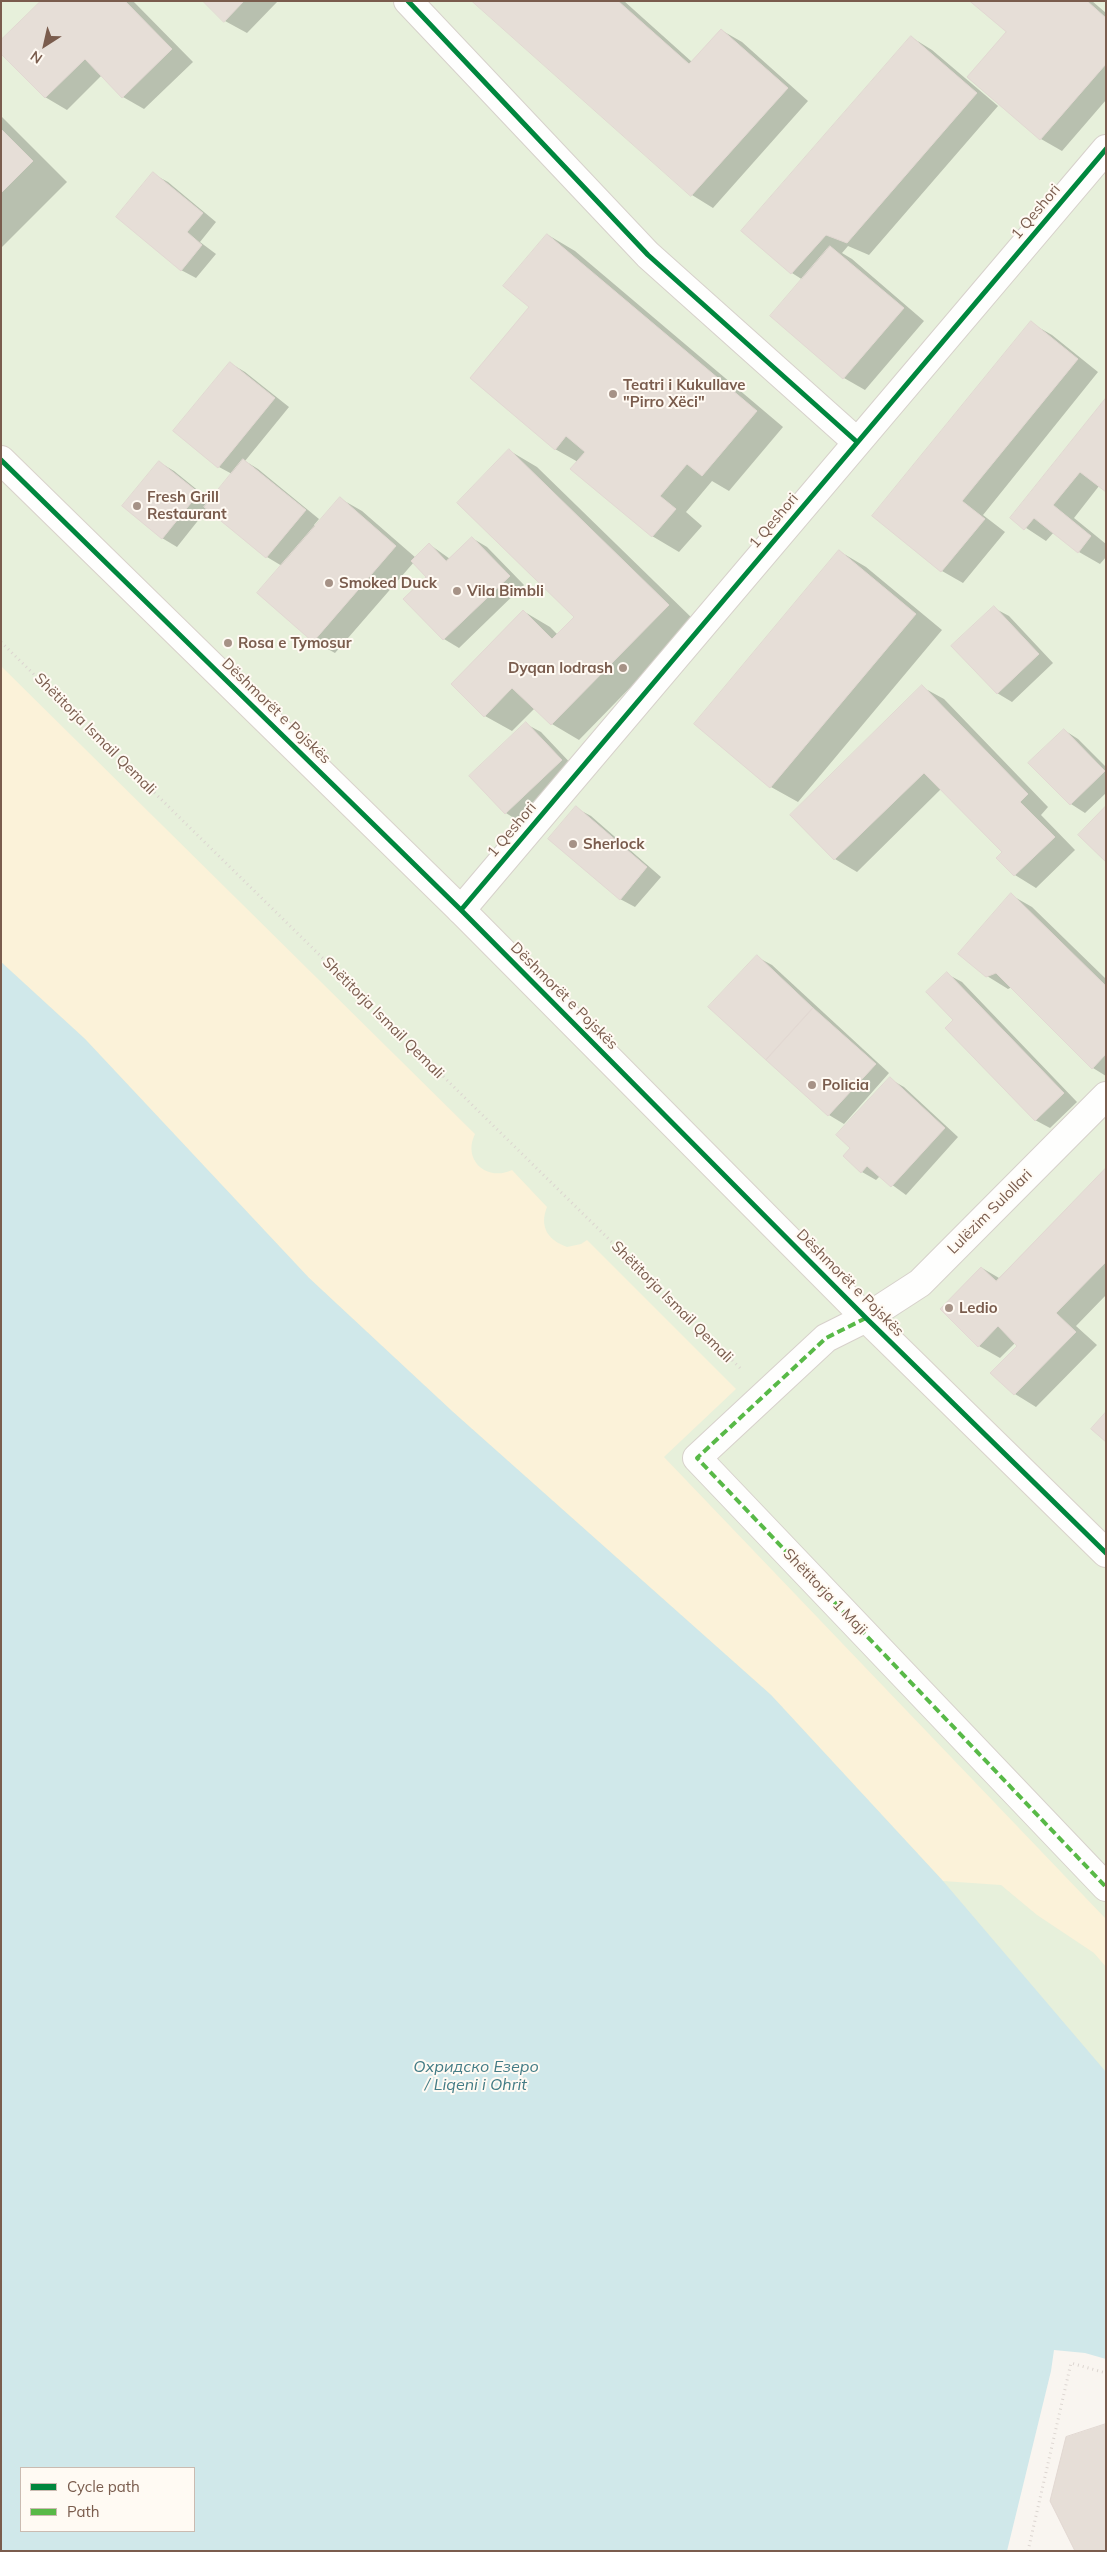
<!DOCTYPE html>
<meta charset="utf-8">
<style>
body{margin:0}
#map{position:relative;width:1107px;height:2552px;overflow:hidden;background:#f9f5f0;font-family:Mulish,sans-serif}
canvas{display:block}
.frame{position:absolute;inset:0;border:2px solid #7a5c4d;pointer-events:none}
.legend{position:absolute;left:20px;top:2467px;width:175px;height:65px;box-sizing:border-box;background:#fffaf3;border:1px solid #cabbb1;margin:0;padding:6px 9px;list-style:none;font-size:15px;color:#7a5c4d}
.legend li{display:flex;align-items:center;gap:10px;height:25px}
.legend b{width:25px;border:1px solid #cabbb1}
.north{position:absolute;left:20px;top:20px;width:50px;height:50px;-webkit-text-stroke:4px #fffaf3;paint-order:stroke;rotate:215deg;font-size:14px;font-weight:700;line-height:20px;text-align:center;color:#7a5c4d}
.north::after{content:'';display:block;margin:auto;width:18px;height:22px;background:#7a5c4d;clip-path:polygon(50% 0,100% 100%,50% 72%,0 100%)}
</style>
<div id="map">
<canvas width="1107" height="2552"></canvas>
<div class="frame"></div>
<ul class="legend">
<li><b style="height:6px;background:#00873e"></b>Cycle path</li>
<li><b style="height:6px;background:#58b947"></b>Path</li>
</ul>
<div class="north">N</div>
</div>
<script>
const ctx = document.querySelector('canvas').getContext('2d');
ctx.lineJoin = 'round';
function fillPath(path, color) {
  ctx.fillStyle = color;
  ctx.fill(path, 'evenodd');
}
function trace(path, color, width, dash) {
  ctx.strokeStyle = color;
  ctx.lineWidth = width;
  ctx.lineCap = dash ? 'butt' : 'round';
  ctx.setLineDash(dash || []);
  ctx.stroke(path);
}
function write(font, color, halo, rows, align = 'center') {
  ctx.font = font + ' Mulish,sans-serif';
  ctx.lineWidth = 4;
  ctx.setLineDash([]);
  ctx.textBaseline = 'middle';
  ctx.strokeStyle = halo;
  ctx.fillStyle = color;
  for (const [text, x, y, turn = 0] of rows) {
    ctx.save();
    ctx.translate(x, y);
    ctx.rotate((+turn || 0) * Math.PI / 180);
    ctx.textAlign = isNaN(turn) ? turn : align;
    if (halo) ctx.strokeText(text, 0, 0);
    ctx.fillText(text, 0, 0);
    ctx.restore();
  }
}
fillPath(new Path2D(`
 M1 1H1106V2551H1ZM21 2468H194V2531H21Z`), '#e7f0db');
fillPath(new Path2D(`
 M1 666 475 1134C462 1160 487 1182 512 1170L547 1207C539 1227 548 1240 567 1247L581 1244 587 1240 736 1389 664 1457 1106 1919V1967L1094 1953 1037 1915 1001 1885 943 1881 771 1695 453 1412 309 1278 85 1039 1 962Z`), '#fbf2d9');
fillPath(new Path2D(`
 M1 962 85 1039 309 1278 453 1412 771 1695 943 1881 1106 2072V2551H1ZM21 2468H194V2531H21Z`), '#d0e8ea');
fillPath(new Path2D(`
 M1054 2350 1085 2353 1106 2359V2551H1007L1051 2371Z`), '#f9f5f0');
fillPath(new Path2D(`
 M43 1H133L193 62 144 109 123 97 102 75 67 110 45 97Z
 M205 1H278L247 33 225 21Z
 M474 1H624L692 62 721 30 742 42 808 101 713 208 692 195Z
 M972 1H1092L1106 13V100L1062 151 1041 139 1008 32Z
 M911 37 932 50 998 106 869 255 848 246 842 253 852 259 924 321 865 390 844 378 803 280 792 273 742 231Z
 M1 116 67 182 1 248Z
 M153 174 168 182 216 222 200 242 216 254 196 278 181 270Z
 M548 235 575 251 783 427 729 491 712 481 686 512 702 526 679 552 652 536 578 462 555 449 531 307Z
 M1031 323 1052 335 1098 372 983 515 1005 532 963 583 942 571 874 516Z
 M230 363 245 372 289 407 245 461 258 469 319 519 314 525 316 527 341 499 362 511 416 558 429 544 450 559 472 538 487 547 524 585 459 648 444 639 405 599 428 577 414 562 335 653 313 641 282 566 267 557 208 508 177 547 162 538 159 462 174 471 211 501 232 474 219 467Z
 M1106 400 1099 486 1074 518 1106 544V557L1100 564 1079 552 1054 532 1046 541 1011 518Z
 M510 451 537 467 695 621 579 740 552 724 535 708 512 731 485 716 523 611 550 627 558 635 576 617Z
 M839 551 866 567 942 630 798 802 771 787Z
 M994 608 1009 616 1053 663 1012 702 997 693Z
 M922 687 944 699 1048 807 1041 815 1075 850 1036 888 1015 875 1004 852 941 789 857 872 835 859 791 815Z
 M526 724 541 732 576 769 520 822 506 813 471 776Z
 M1064 730 1078 739 1106 767V793L1085 813 1071 804Z
 M576 808 591 816 661 877 635 907 620 899Z
 M1011 895 1032 907 1106 979V1076L1093 1068 1012 987 1008 989 987 976Z
 M757 957 772 965 889 1073 844 1124 829 1115 710 1007Z
 M947 974 962 982 1077 1102 1050 1128 1035 1120 955 1020Z
 M890 1079 904 1087 958 1137 906 1195 880 1176 876 1180 862 1172 852 1148Z
 M1106 1170V1295L1076 1326 1097 1345 1036 1407 1015 1394 992 1373 1019 1346 1016 1342 1000 1358 979 1346 982 1268 999 1278Z`), '#0003');
const building = new Path2D(`
 M41 1H125L172 49 122 98 85 59 45 98 1 54V40Z
 M203 1H244L224 22Z
 M472 1H618L689 64 721 29 788 88 691 196Z
 M970 1H1087L1106 18V64L1040 140 967 77 1006 32Z
 M911 36 977 93 847 243 826 235 791 274 741 231Z
 M1 129 33 161 1 193Z
 M153 172 203 213 187 232 202 245 181 271 116 217Z
 M547 234 757 411 702 476 687 464 660 496 676 509 652 537 570 469 585 452 566 436 555 450 470 378 529 307 503 286Z
 M830 246 904 308 843 379 770 316Z
 M1031 321 1078 359 962 501 985 519 941 572 872 516Z
 M230 362 275 398 218 468 173 431Z
 M1106 398V492L1080 472 1053 505 1091 536 1078 553 1034 518 1024 530 1010 518Z
 M509 449 669 605 551 725 512 688 484 717 451 684 523 610 552 639 574 617 457 503Z
 M243 459 306 510 266 558 204 507Z
 M159 461 199 493 162 539 122 506Z
 M340 497 396 546 313 642 257 593Z
 M472 537 510 576 443 640 403 599 426 577 411 561 429 543 446 561Z
 M839 550 916 614 770 788 694 724Z
 M994 606 1039 654 997 694 951 646Z
 M922 685 1028 794 1020 802 1055 837 1014 876 996 858 1002 852 924 773 834 860 790 815Z
 M526 722 562 760 505 814 469 776Z
 M1064 729 1105 771 1070 805 1028 763Z
 M576 806 647 867 620 900 548 839Z
 M1106 806V862L1078 835Z
 M1011 893 1106 986V1054L1092 1069 996 973 986 977 958 954Z
 M757 955 813 1008 766 1060 708 1007Z
 M947 972 1064 1093 1035 1121 945 1028 953 1020 926 992Z
 M813 1008 876 1064 828 1116 766 1060Z
 M890 1077 945 1128 891 1187 867 1166 861 1173 843 1156 850 1148 836 1135Z
 M1106 1168V1262L1056 1313 1076 1332 1014 1395 990 1373 1017 1346 998 1326 978 1347 940 1309 981 1267 996 1281Z
 M1106 1412V1442L1091 1429Z
 M1106 2424V2551H1075L1050 2501 1066 2437Z`);
fillPath(building, '#e6ded7');
trace(building, '#e2d8d2', 1);
const street = new Path2D(`
 M408 1 648 255 857 442
 M461 910 1106 149
 M1106 1096 920 1283 866 1318 826 1338 697 1458 1106 1887`);
const secondary = new Path2D(`
 M1 460 461 910 866 1318 1106 1553`);
trace(street, '#d7d1cb', 30);
trace(secondary, '#d9d2cb', 30);
trace(new Path2D(`
 M1 642 741 1369
 M1028 2551 1071 2363 1106 2373`), '#dcd5d0', 3, [1, 4]);
trace(street, '#fefefd', 28);
trace(secondary, '#fefefd', 28);
trace(new Path2D(`
 M866 1318 826 1338 697 1458 1106 1887`), '#58b947', 4, [8, 4]);
trace(new Path2D(`
 M408 1 648 255 857 442
 M1 460 461 910 866 1318 1106 1553
 M461 910 1106 149`), '#00873e', 5);
for (const [x, y, r, color] of [
 [613,394,5,"#a69286"],
 [137,506,5,"#a69286"],
 [329,583,5,"#a69286"],
 [457,591,5,"#a69286"],
 [228,643,5,"#a69286"],
 [623,668,5,"#a69286"],
 [573,844,5,"#a69286"],
 [812,1085,5,"#a69286"],
 [949,1308,5,"#a69286"]
]) {
  const dot = new Path2D();
  dot.arc(x, y, r, 0, 2 * Math.PI);
  ctx.fillStyle = color;
  ctx.fill(dot);
  trace(dot, '#fffaf3', 2);
}
write('15px', '#7a5c4d', '#fffaf3', [
 ["1 Qeshori",1036,212,-50],
 ["1 Qeshori",774,521,-50],
 ["Dëshmorët e Pojskës",276,711,44],
 ["Shëtitorja Ismail Qemali",95,734,45],
 ["1 Qeshori",512,830,-50],
 ["Dëshmorët e Pojskës",564,996,45],
 ["Shëtitorja Ismail Qemali",383,1018,45],
 ["Lulëzim Sulollari",990,1212,-45],
 ["Dëshmorët e Pojskës",850,1283,45],
 ["Shëtitorja Ismail Qemali",672,1302,45],
 ["Shëtitorja 1 Maji",825,1592,46]
]);
write('bold 15px', '#7a5c4d', '#fffaf3', [
 ["Teatri i Kukullave",623,385],
 ["\"Pirro Xëci\"",623,402],
 ["Fresh Grill",147,497],
 ["Restaurant",147,514],
 ["Smoked Duck",339,583],
 ["Vila Bimbli",467,591],
 ["Rosa e Tymosur",238,643],
 ["Dyqan lodrash",613,668,"right"],
 ["Sherlock",583,844],
 ["Policia",822,1085],
 ["Ledio",959,1308]
], 'left');
write('italic 16px', '#437c86', '#fffaf3', [
 ["Охридско Езеро",476,2067],
 ["/ Liqeni i Ohrit",476,2085]
]);
</script>
